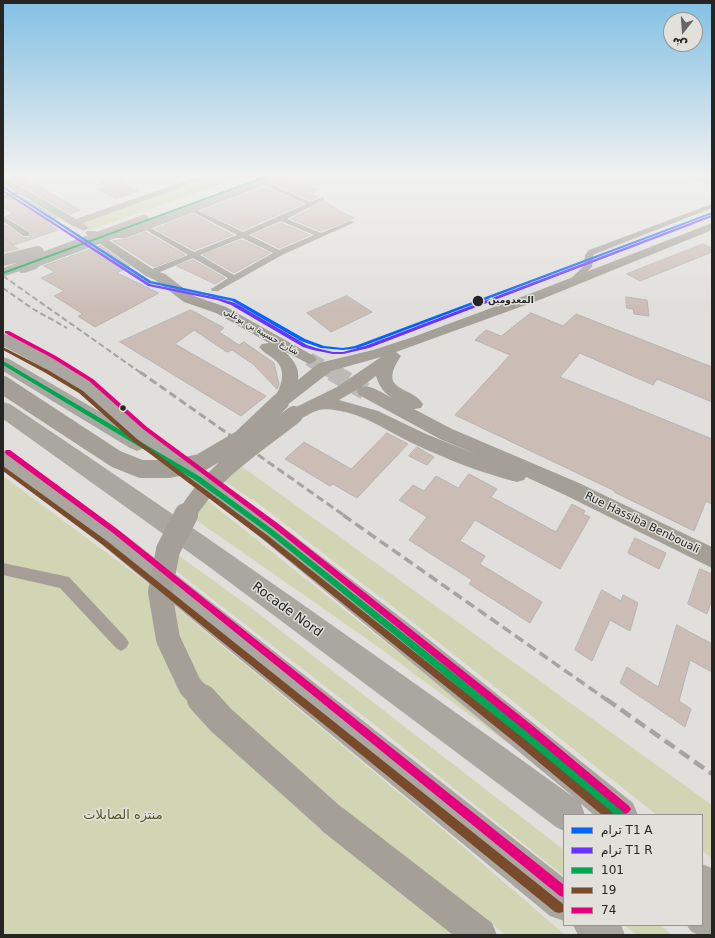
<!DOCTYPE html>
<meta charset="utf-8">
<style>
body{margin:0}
#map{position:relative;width:715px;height:938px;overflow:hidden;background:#e0dfdc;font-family:"DejaVu Sans","Noto Naskh Arabic",sans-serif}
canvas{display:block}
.frame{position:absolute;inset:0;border:4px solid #252524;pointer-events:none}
.legend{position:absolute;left:563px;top:814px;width:140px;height:112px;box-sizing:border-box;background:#e1e0db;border:1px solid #969592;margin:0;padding:5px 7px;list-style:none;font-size:12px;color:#252524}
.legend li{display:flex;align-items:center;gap:8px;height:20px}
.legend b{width:20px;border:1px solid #969592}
.north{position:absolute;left:663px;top:12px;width:40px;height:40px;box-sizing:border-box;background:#e1e0db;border:1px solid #969592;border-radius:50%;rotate:197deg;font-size:11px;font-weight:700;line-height:16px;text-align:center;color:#252524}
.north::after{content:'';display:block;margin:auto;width:14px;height:18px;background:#666664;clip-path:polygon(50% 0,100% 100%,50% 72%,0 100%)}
</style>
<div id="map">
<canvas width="715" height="938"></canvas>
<div class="frame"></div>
<ul class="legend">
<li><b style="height:5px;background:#0363ff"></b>ترام T1 A</li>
<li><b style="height:5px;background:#63f"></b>ترام T1 R</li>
<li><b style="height:5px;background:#00a651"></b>101</li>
<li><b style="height:5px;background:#7a4b2a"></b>19</li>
<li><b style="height:5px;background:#e5007d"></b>74</li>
</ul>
<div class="north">ش</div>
</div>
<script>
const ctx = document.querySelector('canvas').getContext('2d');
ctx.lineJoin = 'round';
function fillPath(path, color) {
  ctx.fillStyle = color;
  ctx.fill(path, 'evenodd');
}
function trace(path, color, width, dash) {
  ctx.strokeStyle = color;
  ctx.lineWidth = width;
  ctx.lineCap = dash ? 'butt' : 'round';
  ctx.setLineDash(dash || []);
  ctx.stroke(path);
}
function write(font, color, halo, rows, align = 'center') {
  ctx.font = font + ' "DejaVu Sans","Noto Naskh Arabic",sans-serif';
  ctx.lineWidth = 3;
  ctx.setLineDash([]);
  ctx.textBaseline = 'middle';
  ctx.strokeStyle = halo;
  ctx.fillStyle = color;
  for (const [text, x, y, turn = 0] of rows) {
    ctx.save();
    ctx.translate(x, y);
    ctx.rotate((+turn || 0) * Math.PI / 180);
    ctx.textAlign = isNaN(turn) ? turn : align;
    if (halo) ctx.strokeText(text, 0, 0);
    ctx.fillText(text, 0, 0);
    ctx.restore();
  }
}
fillPath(new Path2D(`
 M215 176H245L90 230 80 224 83 221Z
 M237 463 712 805V858L702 851V815H657L410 620 263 507 221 479Z
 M3 476 142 579 446 832 565 935H506L339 806 458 935H3Z
 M202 496 381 639 513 740 510 745 377 646 189 515Z
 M178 555 250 607 564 850V876L371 722 175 570Z
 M624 925H660L672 935H637Z`), '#d2d5b3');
const building = new Path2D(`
 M12 176H22L80 210 70 214 8 177Z
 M286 177 305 183 318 190 309 194 318 197 311 200 273 184Z
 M115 178 130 187 138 191 116 199 99 190 108 187 101 182Z
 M265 187 302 204 243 230 202 211Z
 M20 196 57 218 46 222 58 230 14 245 3 237V227L6 225 22 237 29 238 30 236V231L6 216 13 214 3 207V200Z
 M325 201 341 212 355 218 321 231 291 219Z
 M193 214 233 235 194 250 155 229Z
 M281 223 310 235 279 248 253 235Z
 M146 232 185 255 154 267 113 241 127 239Z
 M3 238 18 249 3 252Z
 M242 240 270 253 234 273 203 255Z
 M703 244 712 248V252L640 281 627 274Z
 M101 246 130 266 117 273 159 293 95 327 78 316 83 314 54 296 64 291 41 278 55 272 44 266Z
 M193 260 225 278 215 284 177 266Z
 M347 296 372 312 331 332 307 313Z
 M626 297 647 300 649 316 634 314 633 309 627 308Z
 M191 310 224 328 219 332 239 345 244 342 274 363 279 384 277 389 253 364 232 350 227 352 194 330 175 344 266 396 241 416 120 342Z
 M531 313 563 326 576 314 712 367V402L657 379 653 385 580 353 560 377 712 439V504L706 501 694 531 614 492 615 491 455 415 510 355 475 340 486 330 501 336Z
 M387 433 408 444 357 498 333 484 330 486 285 459 304 442 351 469Z
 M417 447 434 457 427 465 409 456Z
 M469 474 497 489 491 497 556 532 572 504 585 511 583 514 590 517 560 569 475 520 460 541 485 556 480 564 542 602 530 623 469 584 472 580 409 540 427 517 399 500 413 485 424 491 436 476 458 488Z
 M635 538 666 553 659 569 628 553Z
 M700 569 712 574V599L707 614 688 604Z
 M602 590 621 601 623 595 638 603 630 631 610 620 592 661 575 650Z
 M677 625 712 644V672L690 660 679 701 691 709 685 727 620 683 627 667 658 687Z`);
fillPath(building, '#cbbcb6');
trace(building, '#b5b4b2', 1);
trace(new Path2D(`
 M309 359 334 373`), '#bbbab7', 14, [14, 7]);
trace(new Path2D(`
 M332 372 365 391`), '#bbbab7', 18, [18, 9]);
fillPath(new Path2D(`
 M264 183H268L311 202 322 197 325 199 287 219 321 233 350 221 355 222 282 255 218 291H212L211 289 228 278 193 258 153 275H147V271L188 255 141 227V225H145L194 252 237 235 189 210V208H193L243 232 306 204 264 185ZM281 221 314 235 279 250 249 235ZM242 238 273 253 234 275 200 255Z
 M22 190 24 191V193L3 199V195Z
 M712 204V208L595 254 593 256 592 267 574 284H571L567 282 584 266 585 255 589 250Z
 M3 216 29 232V236H23L3 221Z
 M3 563 69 577 126 638 129 643 126 648 121 651 116 648 60 588 3 575Z`), '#a49e97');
fillPath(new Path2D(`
 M199 176H212L83 223 89 228 84 231 71 225 3 184V177L6 178 76 219Z`), '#aba8a0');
fillPath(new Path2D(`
 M712 223V230L542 299 396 352 401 356C376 393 412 385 423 404L421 408 414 409 452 429 579 483 712 547V568L565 495 526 477 524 480 517 482C481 473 446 459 412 443 391 433 371 419 349 413 340 411 327 408 319 410 307 413 301 423 288 419L285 415 288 411 337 387 381 357 331 371 286 406 280 408 274 406 272 402C280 389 289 371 274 359 269 355 263 352 259 347L262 344 269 343 216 313 184 302 155 280 146 276 85 233 87 231H95L154 270 165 274 194 296 226 307 314 356 317 359 314 362 309 364 284 351C293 359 300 368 298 380L319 363 373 350 413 337 532 293ZM376 376C379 386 384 393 392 398 384 394 371 384 361 387ZM358 389 357 391 359 395 440 439 478 455 426 434 378 411 339 400Z
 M332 804 343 808 492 923 497 935H453L321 830 317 819 321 808Z`), '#a4a097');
fillPath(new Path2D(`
 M269 176H285L284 178 126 238H116L114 235 116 232Z
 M689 176H706L712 178V185L690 178Z
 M23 261 28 262 30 265 28 268 3 277V268Z
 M3 334 9 335 56 360 93 382 147 429 279 524 417 630 633 803 638 815H594L581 804 585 815H564V831L556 827 208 566 3 419V402L10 404C202 532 389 664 576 799L261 538 144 448 137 451 130 448 3 371V357L9 359 107 416 79 390 44 368 3 346Z
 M3 450 11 452 119 530 564 878V921L550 916 101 544 3 470Z
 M702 864 712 868V935C702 935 691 936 687 925H702Z
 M573 925H621L625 935H578Z`), '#aaa7a0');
trace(new Path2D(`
 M3 276 141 373
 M3 288 33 309 67 328`), '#a6a4a0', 2, [6, 3]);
trace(new Path2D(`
 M140 372 345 516`), '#a6a4a0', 3, [8, 4]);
trace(new Path2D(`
 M343 515 607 700`), '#a6a4a0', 3.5, [10, 5]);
trace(new Path2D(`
 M606 699 712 774`), '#a6a4a0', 4.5, [12, 6]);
trace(new Path2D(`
 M3 385 116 459 141 469H169L200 463 241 439 280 402
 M186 516C210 473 256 445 294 415`), '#a4a097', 18);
trace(new Path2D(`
 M186 515 168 550 160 592 168 639 190 686 203 700`), '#a4a097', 24);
trace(new Path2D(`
 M202 699 221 720 332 819`), '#a4a097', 30);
trace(new Path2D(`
 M3 260 38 252
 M30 263 144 221`), '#aaa7a0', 12);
trace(new Path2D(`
 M23 265 32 262`), '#aaa7a0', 16);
fillPath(new Path2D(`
 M265 176H270L3 274V272Z
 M3 361 199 476 272 529 528 732 624 812 626 815H614L522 738 268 533 195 480 3 365Z`), '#00a651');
fillPath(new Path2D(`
 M3 347 48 370 83 391 137 439 267 535 523 738 612 812 614 815H602L517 744 263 539 133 441 79 393 44 372 3 350Z
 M3 466 107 541 563 904 564 907 563 912 559 913 555 912 103 545 3 471Z`), '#7a4b2a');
fillPath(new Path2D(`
 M5 331H9L56 356 93 379 147 427 277 523 533 726 629 806 631 809 629 812 626 814 623 812 527 732 273 527 143 429 89 381 52 358 5 333Z
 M6 450H10L117 529 564 885V897L560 896 113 533 6 454 5 452Z`), '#e5007d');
fillPath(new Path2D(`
 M3 186 151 281 235 299 305 339 324 346 343 348 355 346 712 212V214L358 348 343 350 321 348 301 341 232 301 149 283 3 188Z`), '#0363ff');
fillPath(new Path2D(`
 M3 190 150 284 218 298 235 303 307 345 316 348 333 352H343L365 346 711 215H712V217L369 348 343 354H333L313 350 303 347 231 305 217 300 148 286 3 192Z`), '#63f');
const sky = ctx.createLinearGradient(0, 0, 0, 308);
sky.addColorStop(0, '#83c0e4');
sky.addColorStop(0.57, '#f1f1ef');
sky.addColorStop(1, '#f1f1ef00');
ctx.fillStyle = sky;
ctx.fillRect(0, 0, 715, 308);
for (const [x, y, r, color] of [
 [478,301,6,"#252524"],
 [123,408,3.5,"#252524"]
]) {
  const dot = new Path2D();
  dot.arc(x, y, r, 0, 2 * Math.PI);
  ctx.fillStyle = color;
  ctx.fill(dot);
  trace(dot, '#e1e0db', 1.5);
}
write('bold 9px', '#252524', '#e1e0db', [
 ["المعدومين",488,301]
], 'left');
write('9px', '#252524', '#e1e0db', [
 ["شارع حسيبة بن بوعلي",261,332,30]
]);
write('11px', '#252524', '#e1e0db', [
 ["Rue Hassiba Benbouali",642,523,26]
]);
write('13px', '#252524', '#e1e0db', [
 ["Rocade Nord",287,610,36]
]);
write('13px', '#545822', '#e1e0db', [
 ["منتزه الصابلات",123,816]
]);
</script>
